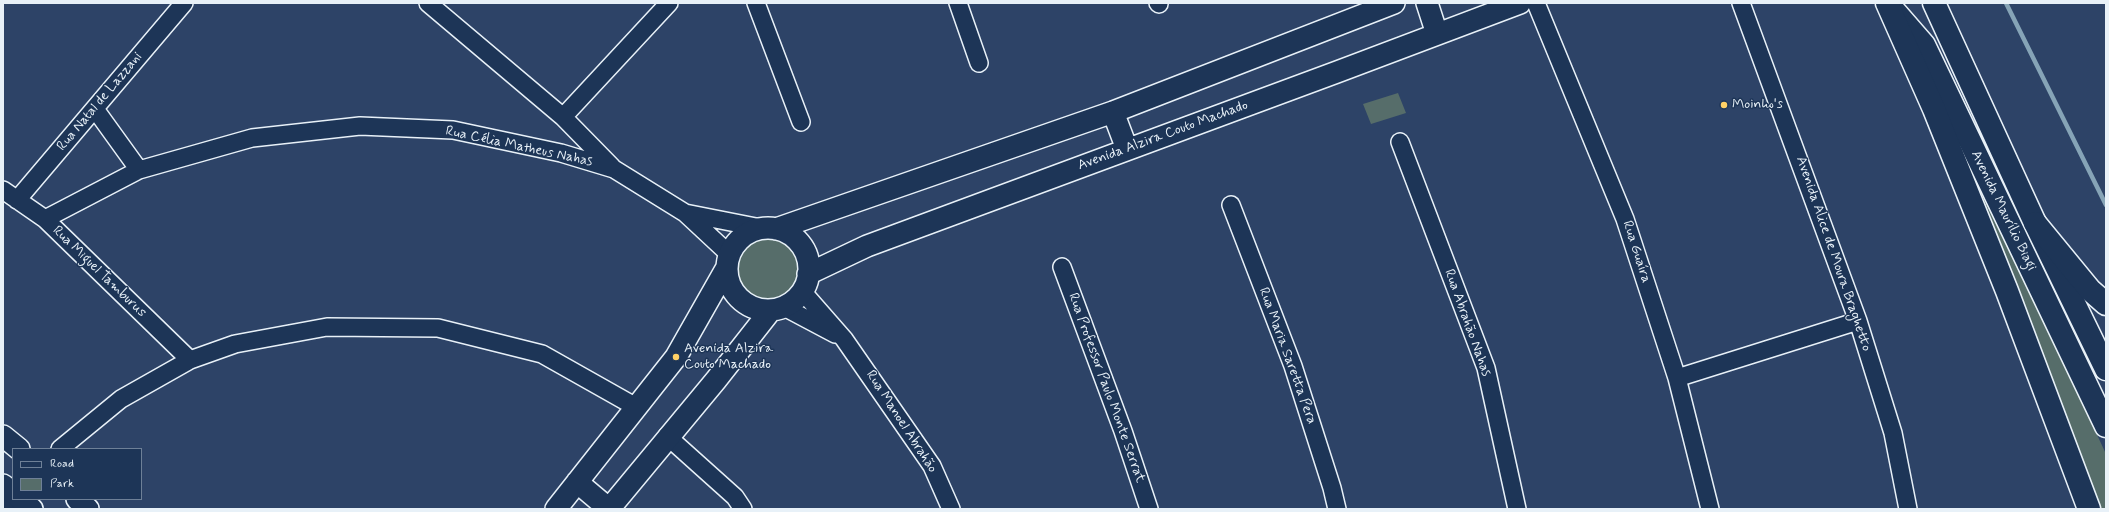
<!DOCTYPE html>
<meta charset="utf-8">
<style>
body{margin:0}
#map{position:relative;width:2109px;height:512px;overflow:hidden;background:#2d4367;font-family:Mynerve,sans-serif}
canvas{display:block}
.frame{position:absolute;inset:0;border:4px solid #e8f1f8;pointer-events:none}
.legend{position:absolute;left:12px;top:448px;width:130px;height:52px;box-sizing:border-box;background:#1d3557;border:1px solid #6e8097;margin:0;padding:5px 7px;list-style:none;font-size:12px;color:#e8f1f8}
.legend li{display:flex;align-items:center;gap:8px;height:20px}
.legend b{width:20px;border:1px solid #6e8097}
</style>
<div id="map">
<canvas width="2109" height="512"></canvas>
<div class="frame"></div>
<ul class="legend">
<li><b style="height:5px;background:#1d3557"></b>Road</li>
<li><b style="height:11px;background:#566d6a"></b>Park</li>
</ul>
</div>
<script>
const ctx = document.querySelector('canvas').getContext('2d');
ctx.lineJoin = 'round';
function fillPath(path, color) {
  ctx.fillStyle = color;
  ctx.fill(path, 'evenodd');
}
function trace(path, color, width, dash) {
  ctx.strokeStyle = color;
  ctx.lineWidth = width;
  ctx.lineCap = dash ? 'butt' : 'round';
  ctx.setLineDash(dash || []);
  ctx.stroke(path);
}
function write(font, color, halo, rows, align = 'center') {
  ctx.font = font + ' Mynerve,sans-serif';
  ctx.lineWidth = 3;
  ctx.setLineDash([]);
  ctx.textBaseline = 'middle';
  ctx.strokeStyle = halo;
  ctx.fillStyle = color;
  for (const [text, x, y, turn = 0] of rows) {
    ctx.save();
    ctx.translate(x, y);
    ctx.rotate((+turn || 0) * Math.PI / 180);
    ctx.textAlign = isNaN(turn) ? turn : align;
    if (halo) ctx.strokeText(text, 0, 0);
    ctx.fillText(text, 0, 0);
    ctx.restore();
  }
}
fillPath(new Path2D(`
 M1398 93 1406 113 1371 124 1363 104Z
 M1956 144 1962 145 2106 454V509H2094Z
 M734 268a32 32 0 1 1 64 0a32 32 0 1 1-64 0Z`), '#566d6a');
trace(new Path2D(`
 M2006 3 2106 205`), '#86a4b7', 4.5);
const minor = new Path2D(`
 M428 3 563 117 612 167
 M756 3 801 122
 M958 3 979 63
 M1158 3 1159 4
 M1536 3 1625 219 1677 378 1710 509
 M1741 3 1858 321 1893 433 1908 509
 M95 109 139 170
 M563 117 669 3
 M1400 142 1486 368 1517 509
 M3 190 45 219 190 360
 M17 200 184 3
 M1231 205 1293 366 1332 488 1337 509
 M685 213 761 228
 M45 219 139 170 252 138 360 126 453 130 561 153 614 169 685 213 729 254
 M1062 267 1123 431 1149 509
 M802 291 844 339 932 466 951 509
 M784 307 835 334
 M1677 378 1858 321
 M667 436 735 497 743 509
 M60 449 121 399 190 360 235 344 327 327 438 328 542 354 636 407
 M8 509 13 499`);
const tertiary = new Path2D(`
 M1427 3 1437 34
 M1113 112 1127 149
 M727 269a41 41 0 1 1 82 0a41 41 0 1 1-82 0Z
 M776 229 1113 112 1394 3
 M808 274 867 246 1337 72 1520 3
 M3 436 19 449
 M577 482 609 509
 M3 485 13 493
 M20 499 32 509
 M77 499 88 509
 M556 509 676 357 726 269
 M609 509 716 380 771 310`);
const primary = new Path2D(`
 M1934 3 2035 223 2106 369
 M1891 7 1924 45 2106 426`);
const motorway = new Path2D(`
 M1887 3 1934 109 2007 291 2089 509
 M2035 223 2090 290 2106 304`);
trace(minor, '#e8f1f8', 20);
trace(tertiary, '#e8f1f8', 24);
trace(primary, '#e8f1f8', 25);
trace(motorway, '#e8f1f8', 25);
trace(minor, '#1d3557', 17);
trace(tertiary, '#1d3557', 21);
trace(primary, '#1d3557', 22);
trace(motorway, '#1d3557', 22);
for (const [x, y, r, color] of [
 [1724,105,4,"#ffd166"],
 [676,357,4,"#ffd166"]
]) {
  const dot = new Path2D();
  dot.arc(x, y, r, 0, 2 * Math.PI);
  ctx.fillStyle = color;
  ctx.fill(dot);
  trace(dot, '#1d3557', 1.5);
}
write('14px', '#e8f1f8', '#1d3557', [
 ["Rua Natal de Lazzani",100,102,-50],
 ["Avenida Alzira Couto Machado",1163,136,-20],
 ["Rua Célia Matheus Nahas",519,147,12],
 ["Avenida Maurílio Biagi",2003,211,64],
 ["Rua Guaíra",1636,252,72],
 ["Avenida Alice de Moura Braghetto",1833,254,71],
 ["Rua Miguel Tamburus",99,272,44],
 ["Rua Abrahão Nahas",1467,323,70],
 ["Rua Maria Saretta Pera",1287,356,70],
 ["Rua Professor Paulo Monte Serrat",1106,388,70],
 ["Rua Manoel Abrahão",901,422,57]
]);
write('14px', '#e8f1f8', '#1d3557', [
 ["Moinho's",1732,105],
 ["Avenida Alzira",684,349],
 ["Couto Machado",684,365]
], 'left');
</script>
